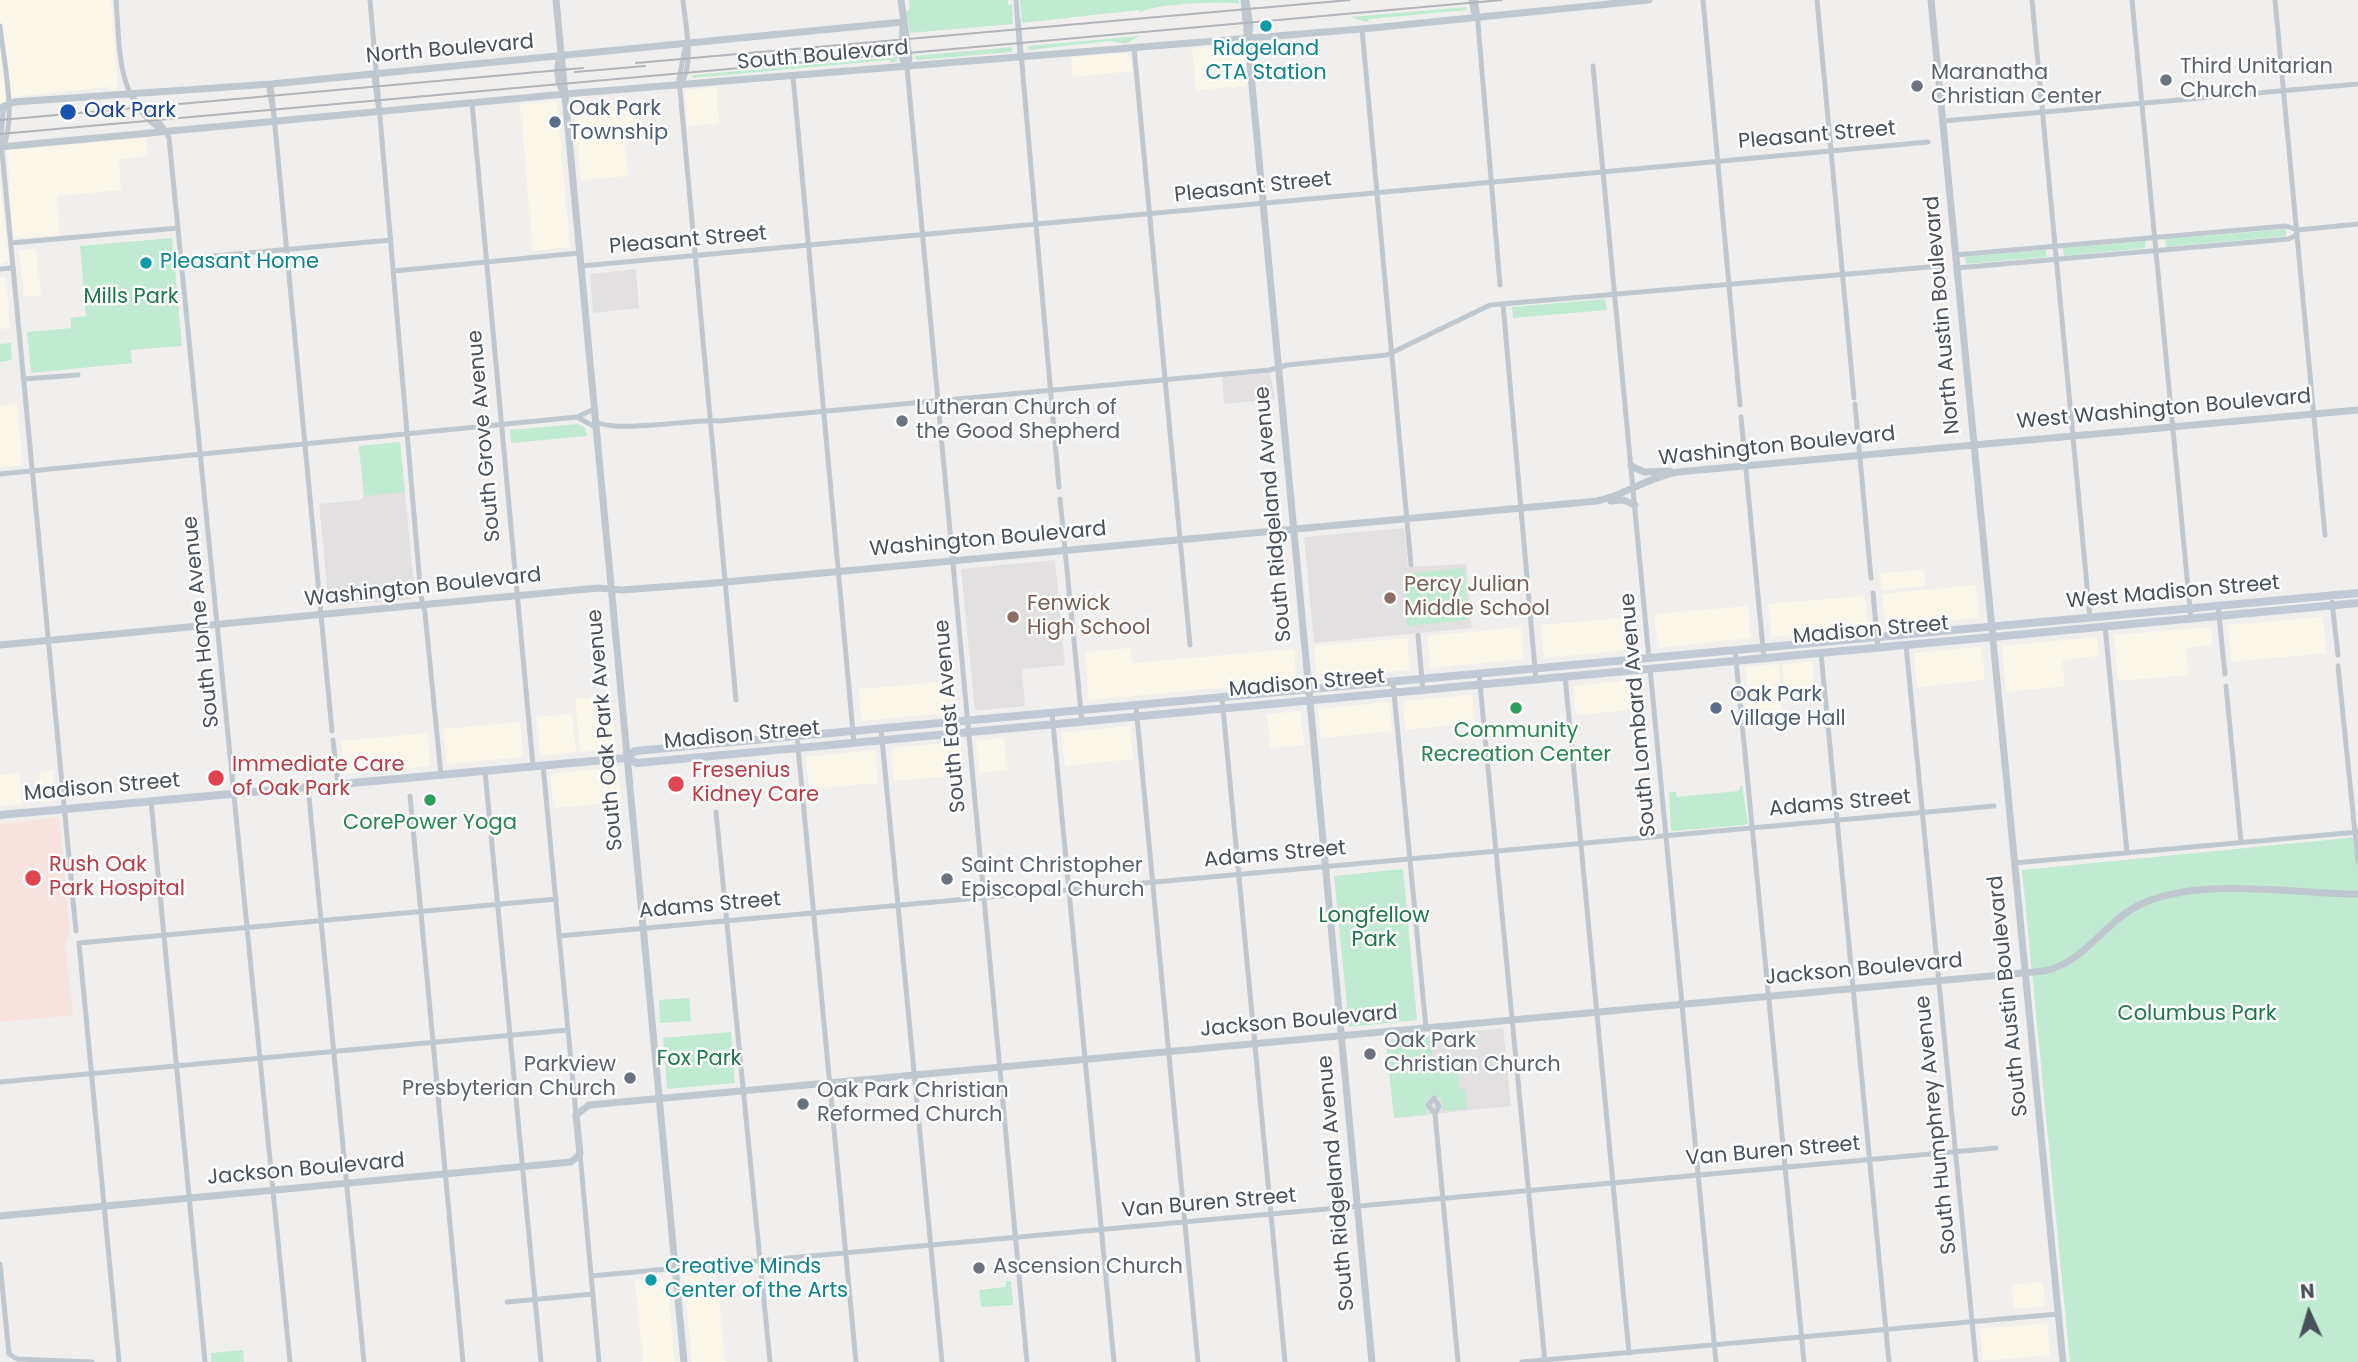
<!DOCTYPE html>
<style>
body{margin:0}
#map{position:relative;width:2358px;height:1362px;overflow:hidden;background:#f1eeee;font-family:Poppins,sans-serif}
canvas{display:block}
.north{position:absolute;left:2274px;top:1278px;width:70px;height:70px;-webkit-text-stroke:5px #fff;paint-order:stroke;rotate:356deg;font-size:19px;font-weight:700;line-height:28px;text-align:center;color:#48515a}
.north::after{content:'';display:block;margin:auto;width:24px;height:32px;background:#48515a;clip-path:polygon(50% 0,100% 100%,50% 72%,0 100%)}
</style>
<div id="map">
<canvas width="2358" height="1362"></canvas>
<div class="north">N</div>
</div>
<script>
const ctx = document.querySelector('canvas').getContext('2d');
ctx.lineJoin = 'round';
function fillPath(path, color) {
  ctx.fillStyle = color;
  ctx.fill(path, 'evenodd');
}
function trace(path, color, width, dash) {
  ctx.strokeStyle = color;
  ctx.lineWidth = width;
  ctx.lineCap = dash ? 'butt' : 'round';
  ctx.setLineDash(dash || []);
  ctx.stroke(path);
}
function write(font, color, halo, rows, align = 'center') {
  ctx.font = font + ' Poppins,sans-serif';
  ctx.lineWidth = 5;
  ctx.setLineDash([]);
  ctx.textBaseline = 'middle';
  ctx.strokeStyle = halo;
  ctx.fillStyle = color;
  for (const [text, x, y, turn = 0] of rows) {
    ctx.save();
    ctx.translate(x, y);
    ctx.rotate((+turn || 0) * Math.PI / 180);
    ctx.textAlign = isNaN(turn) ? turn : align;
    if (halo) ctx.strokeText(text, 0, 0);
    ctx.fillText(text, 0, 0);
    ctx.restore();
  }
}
fillPath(new Path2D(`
 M0 0H111L118 87 113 91H109L111 87 11 97 0 104Z
 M1239 44 1242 45 1247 86 1196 90 1192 49Z
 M1125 53 1130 56 1133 71 1072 77 1071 57Z
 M717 87 719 123 687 126 686 90Z
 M557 101 570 247 533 251 520 104Z
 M639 102 642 141 625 143 628 176 581 180 574 108Z
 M146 138 148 156 119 159 121 190 57 196 60 235 13 238 7 150Z
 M0 184 9 260 0 265Z
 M36 249 41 295 24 297 19 250Z
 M0 277H6L10 328 0 329Z
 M17 404 23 465 0 467V406Z
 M1924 570 1925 586 1882 590 1880 573Z
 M1976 585 1979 618 1885 626 1882 594Z
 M1862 596 1866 601 1868 628 1771 637 1768 604Z
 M1748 606 1751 638 1658 648 1654 614Z
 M1635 617 1638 649 1544 658 1541 625Z
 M2323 617 2326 653 2231 662 2228 625Z
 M1521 627 1524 659 1430 668 1427 636Z
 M2211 627 2213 645 2186 648 2189 675 2118 681 2114 635Z
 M2097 637 2099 656 2062 660 2065 686 2006 692 2002 646Z
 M1407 638 1410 670 1317 678 1314 646Z
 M1981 647 1985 680 1917 687 1914 653Z
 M1131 648 1132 663 1294 649 1296 681 1089 700 1085 652Z
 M1813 661 1815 691 1785 694 1782 664Z
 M1779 664 1782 713 1750 716 1745 667Z
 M1641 679 1643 709 1576 715 1573 686Z
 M952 681 955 712 861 721 859 689Z
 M1472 695 1474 723 1405 730 1403 701Z
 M611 696 616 749 580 752 575 699Z
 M1390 702 1392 731 1321 738 1318 709Z
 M1301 711 1304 745 1270 748 1267 714Z
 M572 714 576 752 540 756 536 717Z
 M520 722 523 757 447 764 443 729Z
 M1130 726 1133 759 1065 766 1061 733Z
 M428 733 430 766 344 774 341 741Z
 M1004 738 1007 770 979 773 976 741Z
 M960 742 963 775 894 781 891 748Z
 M875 750 878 783 809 789 806 757Z
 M618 767 621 802 553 808 550 774Z
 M53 770 56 801 42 802 39 772Z
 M20 773 22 804 0 806V775Z
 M701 1274 703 1288 718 1286 725 1362H692L684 1276Z
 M667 1278 675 1362H643L635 1281Z
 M2043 1282 2045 1306 2014 1309 2011 1285Z
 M2047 1323 2050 1355 1983 1361 1980 1329Z`), '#faf6e9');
fillPath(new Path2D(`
 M636 269 639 308 593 313 590 274Z
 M1270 373 1275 399 1224 404 1222 377Z
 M400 442 415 595 412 599 329 606 319 504 360 500 364 496 359 446Z
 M1404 528 1408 567 1466 564 1472 628 1314 643 1304 537Z
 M1055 560 1065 665 1022 669 1025 706 975 711 961 569Z
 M1503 1028 1511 1106 1394 1118 1386 1040Z`), '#e2e0e0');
fillPath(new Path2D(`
 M59 817 70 933 65 943 73 1015 0 1022V824Z`), '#f9e3e1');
fillPath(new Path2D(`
 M909 0H1008V5L1012 4 1013 24 910 33 906 12 910 9Z
 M1020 0H1239V4C1232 0 1146 4 1140 13L1139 10 1022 23Z
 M1466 7 1467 10 1370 19 1366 22 1350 17Z
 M1140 36 1125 44 1110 41 1029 50 1027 46Z
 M1013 47 1012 52 917 60 914 56Z
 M897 57V61L892 63 889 60 692 78 693 75Z
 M2286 229V236L2166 247 2165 239Z
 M172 238 182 346 131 350 132 363 31 373 27 332 71 328V318L86 316 80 246Z
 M2145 241V248L2064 256 2063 248Z
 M2046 249 2047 257 1966 264 1965 257Z
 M1605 299 1607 310 1513 318 1512 307Z
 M11 343 12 360 0 362V344Z
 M578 424 585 428 587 436 511 443 510 430Z
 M400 442 405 492 364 496 359 446Z
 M1464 568 1468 620 1407 626 1403 574Z
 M1742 785 1748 823 1745 825 1673 831 1671 829 1669 792H1676L1677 797 1738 791Z
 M2358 837V1362H2070L2022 870Z
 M1403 869 1417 1020 1349 1027 1334 876Z
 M689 998 691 1021 660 1023 659 1000Z
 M1478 1031V1042L1472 1043 1471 1036 1431 1040 1433 1063 1457 1059 1459 1088 1465 1090 1467 1109 1443 1111 1442 1099 1431 1096 1425 1103 1426 1115 1394 1118 1386 1040Z
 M731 1032 735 1083 667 1089 663 1038Z
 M1006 1281H1011L1013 1305 981 1307 979 1290 1006 1287Z
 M243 1350 244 1362H211V1353Z`), '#c0ebd2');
trace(new Path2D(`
 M116 0C120 49 116 102 163 131
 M370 0 421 596 425 613 441 775
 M1016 0 1020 54
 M1471 0 1474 15
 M1476 0 1500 285
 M1703 0 1740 405
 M1817 0 1854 398
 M2032 0 2090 618
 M2132 0 2191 619
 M2275 0 2325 535
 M1018 19 1059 487
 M0 26C3 58 17 118 3 147
 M1362 29 1411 565
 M686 43 679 79 736 700
 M1134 48 1190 645
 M1593 66 1649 659
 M907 67 1027 1362
 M376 74 374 78 379 111
 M793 76 854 743
 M271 84 332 731
 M271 84 269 90 275 120
 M681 84C695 63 685 24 683 0
 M129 94 161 124 169 138 290 1362
 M472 103 533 766
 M7 105 3 111 1 141 76 931
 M1943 121 2358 84
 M2298 230 2358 224
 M11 243 178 228
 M1955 255 2286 226 2298 230
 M181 259 391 240
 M581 266 1928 142
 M1957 268 2288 239 2295 236 2298 230
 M0 269 13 268
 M394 271 579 253
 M1503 304 1536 680
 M23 379 78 375
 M1855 404 1871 578
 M577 417 595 427
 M1741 417 1764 659
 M595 421C615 434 690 419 719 421L1270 370 1287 365 1387 355 1490 305 1941 266
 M0 474 577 417 594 409
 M1060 499 1082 722
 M1873 593 1878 648
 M2332 602 2338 655
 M2218 606 2225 674
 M2105 626 2127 853
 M1418 635 1423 691
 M1906 645 1976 1362
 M1735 650 1804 1362
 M1821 653 1889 1362
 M2338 666 2358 862
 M1650 668 1716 1362
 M1479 674 1545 1362
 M1565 676 1629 1353
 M1393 682 1426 1028
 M2226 686 2241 842
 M1222 698 1285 1362
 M1136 706 1198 1362
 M1052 713 1114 1362
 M881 729 942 1362
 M797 737 856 1362
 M333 740 338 784
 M543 765 576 1115
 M485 771 541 1362
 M308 787 364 1362
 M410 796 463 1362
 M151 801 205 1362
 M716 812 770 1362
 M2014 863 2358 832
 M559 936 1994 806
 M0 1082 568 1030
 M1435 1114 1428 1105 1434 1098 1439 1106 1435 1114 1458 1362
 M580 1154 599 1362
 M0 1264 9 1354 17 1359 92 1362
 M591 1276 1996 1148
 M507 1302 593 1294
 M119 1362 79 943 556 899
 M1522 1362 2058 1314`), '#c0c8cf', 5);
trace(new Path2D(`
 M556 0 684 1362
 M901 0 909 58 907 67
 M1244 0 1372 1362
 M1246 0 1250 27 1248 39
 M1931 0 2063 1362
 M903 23 902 57 906 66
 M561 55C556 66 557 85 565 94
 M0 108 14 102 271 84 903 22
 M0 147 565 94 1362 29 1649 0
 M1631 466 1644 472 1670 471
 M1611 501 1623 500 1635 505
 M0 645 598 588 622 590 715 583 1597 501C1626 495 1648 477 1678 472L2358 410
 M0 1216 571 1162 580 1154 576 1115 589 1105 2044 971C2086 962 2103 923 2139 905 2199 876 2293 894 2358 894`), '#c0c8cf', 7);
trace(new Path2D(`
 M626 758 635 751 2358 593
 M0 815 626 758 637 763 2358 603`), '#c1c9d4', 8);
trace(new Path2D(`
 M636 63 1350 0
 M575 72 645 66
 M0 120 583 68
 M0 134 1502 0`), '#b1b4b8', 2);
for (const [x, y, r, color] of [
 [1266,26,7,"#0f9aa8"],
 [2166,80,7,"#6b7280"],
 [1917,86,7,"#6b7280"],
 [68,112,9,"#1a4fb4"],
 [555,122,7,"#5c6f8a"],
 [146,263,7,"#0f9aa8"],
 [902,421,7,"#6b7280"],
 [1390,598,7,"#8d6e63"],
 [1013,617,7,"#8d6e63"],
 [1516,708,7,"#2e9e5b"],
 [1716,708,7,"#5c6f8a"],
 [216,778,9,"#e0444e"],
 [676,784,9,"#e0444e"],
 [430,800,7,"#2e9e5b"],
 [33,878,9,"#e0444e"],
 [947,879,7,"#6b7280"],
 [1370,1054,7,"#6b7280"],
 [630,1078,7,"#6b7280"],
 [803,1104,7,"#6b7280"],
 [979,1268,7,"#6b7280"],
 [651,1280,7,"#0f9aa8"]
]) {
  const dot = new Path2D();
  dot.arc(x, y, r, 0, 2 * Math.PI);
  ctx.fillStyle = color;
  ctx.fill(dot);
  trace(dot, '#fff', 2.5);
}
write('21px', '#48515a', '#fff', [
 ["North Boulevard",450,50,-5],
 ["South Boulevard",823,56,-5],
 ["Pleasant Street",1817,136,-5],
 ["Pleasant Street",1253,188,-6],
 ["Pleasant Street",688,241,-5],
 ["North Austin Boulevard",1943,315,-95],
 ["West Washington Boulevard",2164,410,-5],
 ["South Grove Avenue",485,436,-95],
 ["Washington Boulevard",1777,447,-6],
 ["South Ridgeland Avenue",1274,514,-95],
 ["Washington Boulevard",988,540,-5],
 ["Washington Boulevard",423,588,-6],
 ["West Madison Street",2173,593,-5],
 ["South Home Avenue",202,622,-96],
 ["Madison Street",1871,631,-5],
 ["Madison Street",1307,684,-5],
 ["South Lombard Avenue",1639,715,-95],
 ["South East Avenue",951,716,-95],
 ["South Oak Park Avenue",606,730,-95],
 ["Madison Street",742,736,-5],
 ["Madison Street",102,788,-5],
 ["Adams Street",1840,804,-5],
 ["Adams Street",1275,855,-5],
 ["Adams Street",710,906,-5],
 ["Jackson Boulevard",1864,970,-5],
 ["South Austin Boulevard",2009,996,-96],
 ["Jackson Boulevard",1299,1022,-5],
 ["South Humphrey Avenue",1937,1125,-96],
 ["Van Buren Street",1773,1152,-5],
 ["Jackson Boulevard",306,1170,-5],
 ["South Ridgeland Avenue",1337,1183,-95],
 ["Van Buren Street",1209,1204,-5]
]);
write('21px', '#0d838f', '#fff', [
 ["Ridgeland",1266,50,"center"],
 ["CTA Station",1266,74,"center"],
 ["Pleasant Home",160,263],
 ["Creative Minds",665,1268],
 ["Center of the Arts",665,1292]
], 'left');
write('21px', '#5b616d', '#fff', [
 ["Third Unitarian",2180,68],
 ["Church",2180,92],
 ["Maranatha",1931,74],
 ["Christian Center",1931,98],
 ["Lutheran Church of",916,409],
 ["the Good Shepherd",916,433],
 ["Saint Christopher",961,867],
 ["Episcopal Church",961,891],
 ["Oak Park",1384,1042],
 ["Christian Church",1384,1066],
 ["Parkview",616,1066,"right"],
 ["Presbyterian Church",616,1090,"right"],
 ["Oak Park Christian",817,1092],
 ["Reformed Church",817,1116],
 ["Ascension Church",993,1268]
], 'left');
write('21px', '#4e5e75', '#fff', [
 ["Oak Park",569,110],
 ["Township",569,134],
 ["Oak Park",1730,696],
 ["Village Hall",1730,720]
], 'left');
write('21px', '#164399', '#fff', [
 ["Oak Park",84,112]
], 'left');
write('21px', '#1f764c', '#fff', [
 ["Mills Park",131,298],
 ["Longfellow",1374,917],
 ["Park",1374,941],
 ["Columbus Park",2197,1015],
 ["Fox Park",699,1060]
]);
write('21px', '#785e54', '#fff', [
 ["Percy Julian",1404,586],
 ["Middle School",1404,610],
 ["Fenwick",1027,605],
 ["High School",1027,629]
], 'left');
write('21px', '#27864d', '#fff', [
 ["Community",1516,732],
 ["Recreation Center",1516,756],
 ["CorePower Yoga",430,824]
]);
write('21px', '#be3a42', '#fff', [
 ["Immediate Care",232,766],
 ["of Oak Park",232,790],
 ["Fresenius",692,772],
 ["Kidney Care",692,796],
 ["Rush Oak",49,866],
 ["Park Hospital",49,890]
], 'left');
</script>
